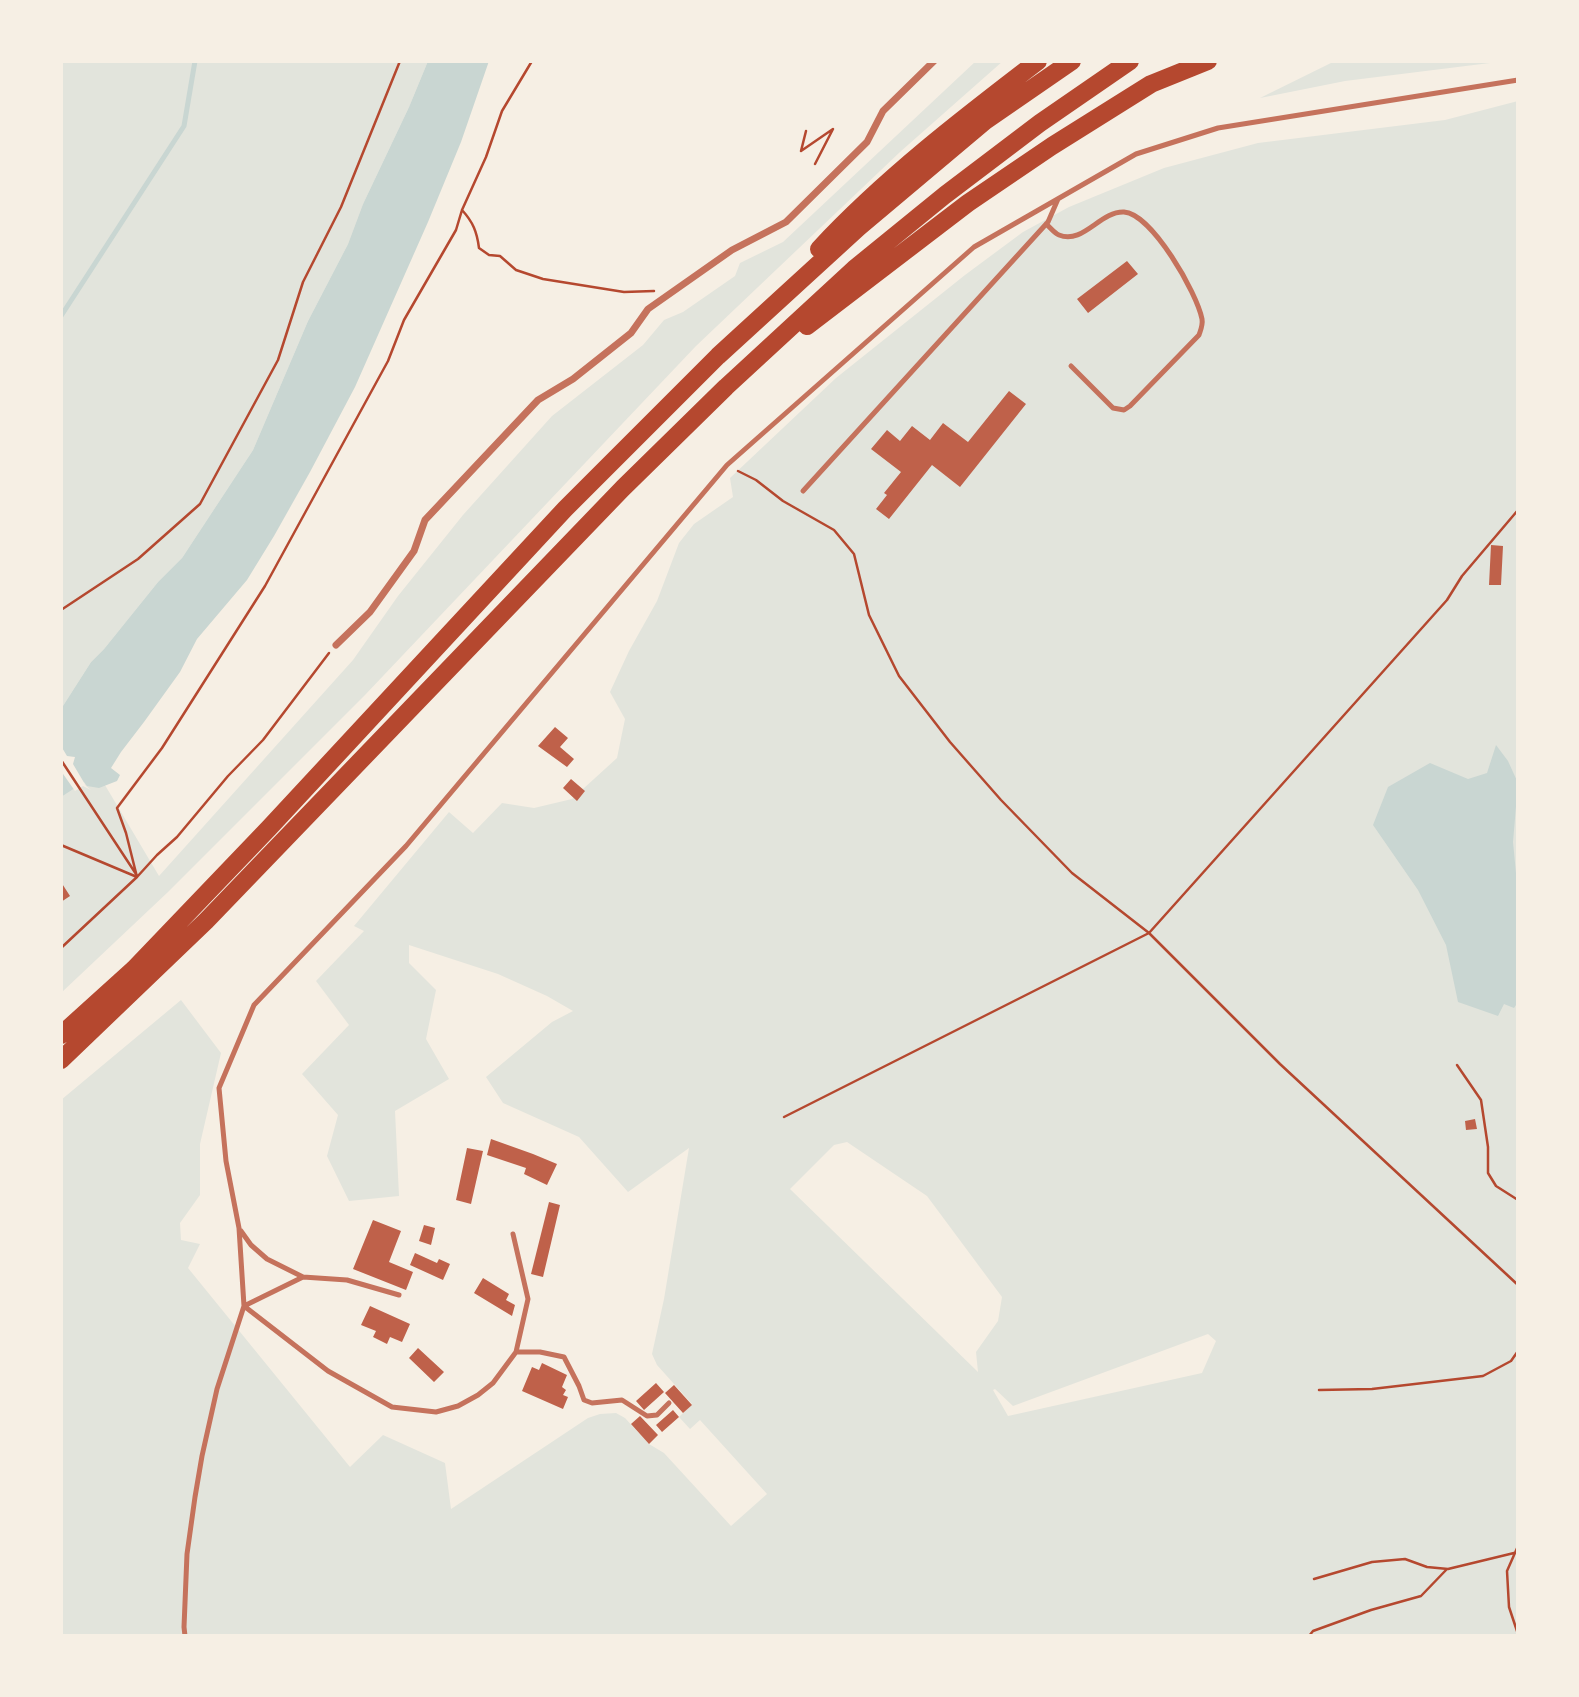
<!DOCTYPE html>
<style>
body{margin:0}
#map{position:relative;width:1579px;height:1697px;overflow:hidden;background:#f6efe4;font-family:Cabin,sans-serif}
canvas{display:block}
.frame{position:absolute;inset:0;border:63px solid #f6efe4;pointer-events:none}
</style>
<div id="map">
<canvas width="1579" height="1697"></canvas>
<div class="frame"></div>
</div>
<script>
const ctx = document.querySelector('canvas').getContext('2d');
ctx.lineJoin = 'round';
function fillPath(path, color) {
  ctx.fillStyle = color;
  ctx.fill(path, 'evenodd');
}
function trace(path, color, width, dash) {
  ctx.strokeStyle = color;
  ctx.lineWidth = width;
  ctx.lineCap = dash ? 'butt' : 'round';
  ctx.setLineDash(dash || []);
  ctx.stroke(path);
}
fillPath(new Path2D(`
 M61 61H428L409 107 363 204 348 244 308 321 253 450 182 558 158 582 104 649 91 662 61 709Z
 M976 61H1003L900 152 696 346 365 695 168 892 61 993V711L159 876 353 660 398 596 463 515 552 416 643 345 664 320 683 312 735 276 740 263 783 242Z
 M1335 61H1506L1345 81 1260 98Z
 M1518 101V1636H61V1100L181 1000 221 1053 200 1144V1195L180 1223 181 1240 200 1244 188 1268 350 1467 383 1435 445 1463 451 1509 588 1418 600 1414 616 1413 625 1418 649 1444 664 1453 731 1526 767 1494 700 1420 690 1429 679 1417 692 1404 657 1365 652 1354 664 1299 689 1148 628 1192 579 1137 503 1103 486 1077 552 1022 573 1011 547 996 498 974 409 945V963L436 990 426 1039 449 1079 395 1111 399 1196 349 1201 327 1156 338 1115 302 1074 349 1025 316 981 364 931 354 926 449 812 473 833 502 803 534 808 572 799 617 758 625 719 610 692 629 651 657 601 679 543 694 524 733 497 730 478 836 378 965 275 1023 232 1069 207 1164 168 1258 143 1445 120ZM847 1142 927 1196 1002 1297 998 1321 976 1352 978 1372 790 1189 834 1145ZM1208 1334 1216 1341 1202 1373 1008 1416 993 1390 995 1389 1013 1406Z`), '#e2e4dc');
fillPath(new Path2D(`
 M428 61H489L461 142 428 222 355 387 310 472 274 536 247 580 197 639 180 672 144 722 121 752 111 768 120 775 117 781 99 788 87 786 84 782 61 797V709L91 662 104 649 158 582 182 558 253 450 308 321 348 244 363 204 409 107Z
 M1496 745 1508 761 1518 783 1513 842 1518 894V1002L1514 1008 1504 1004 1498 1016 1458 1002 1446 945 1418 890 1373 825 1388 787 1430 763 1468 779 1487 773Z`), '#c9d6d2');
fillPath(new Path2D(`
 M61 746 67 756 75 757 73 764 86 786 91 790 83 786 75 791 61 771Z`), '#f6efe4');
trace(new Path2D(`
 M61 316 184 126 195 61`), '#c9d6d2', 5);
fillPath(new Path2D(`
 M1127 261 1138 274 1088 313 1077 299Z
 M1009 391 1026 404 960 487 932 465 889 519 876 509 887 495 884 493 901 472 871 449 887 430 900 441 912 426 930 440 943 423 968 442Z
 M1491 545 1503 546 1501 585H1489Z
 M555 727 568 738 560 747 574 759 567 767 538 746Z
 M571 779 585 791 577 801 563 788Z
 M61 882 70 896 61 902Z
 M1475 1119 1477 1129 1466 1130 1465 1121Z
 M491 1139 533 1154 557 1164 547 1185 524 1174 526 1168 487 1155Z
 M467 1148 483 1151 471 1204 456 1200Z
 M549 1202 560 1205 543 1277 531 1274Z
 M373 1220 401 1231 389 1262 413 1272 406 1290 353 1269Z
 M424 1225 435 1228 431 1245 419 1241Z
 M415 1253 437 1263 439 1259 450 1264 443 1280 410 1265Z
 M483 1278 509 1294 506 1300 515 1305 512 1316 474 1293Z
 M370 1306 410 1324 402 1342 390 1337 387 1344 373 1337 376 1331 361 1325Z
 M418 1348 444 1372 434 1382 409 1358Z
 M542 1363 567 1375 562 1387 566 1390 563 1395 568 1397 563 1409 522 1391 532 1367 539 1370Z
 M656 1383 664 1392 644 1410 636 1401Z
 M674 1385 692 1405 683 1413 665 1393Z
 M673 1410 679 1417 662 1432 656 1425Z
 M640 1416 658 1435 649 1444 631 1424Z`), '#bf614a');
trace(new Path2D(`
 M806 131 801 151 833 129 815 164
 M462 210C473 222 477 232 479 248L489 255 500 256 516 270 543 279 624 292 654 291
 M738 471 756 480 783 501 834 530 854 554 869 615 899 676 950 742 1001 800 1072 873 1149 933 1280 1064 1518 1285
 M61 610 138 559 200 504 278 360 303 282 341 207 400 61
 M61 760 136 874
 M61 845 137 877
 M137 877 126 833 117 808 162 748 265 586 388 361 404 320 456 230 462 210 486 157 502 111 532 61
 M61 948 137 877 157 855 177 837 228 776 263 740 329 653
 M1457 1065 1481 1100 1488 1147V1173L1496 1186 1518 1200
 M784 1117 1149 933 1447 600 1462 576 1518 510
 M1319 1390 1372 1389 1483 1376 1511 1361 1518 1351
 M1518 1546 1507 1571 1509 1607 1518 1634
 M1314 1579 1372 1562 1405 1559 1427 1567 1448 1569 1514 1553
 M1309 1636 1313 1631 1371 1610 1421 1596 1447 1569`), '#b5482f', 2.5);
trace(new Path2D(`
 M1046 224C1050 227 1054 233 1059 235 1083 245 1100 211 1124 212 1152 214 1197 293 1202 319 1203 325 1201 329 1199 335L1130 406 1124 410 1113 408 1071 366
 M803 491 1048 222 1058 199
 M241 1231 251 1245 267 1259 303 1277 347 1280 399 1295
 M303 1277 244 1306 328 1371 392 1407 436 1412 458 1406 478 1395 493 1383 516 1352 528 1299 513 1234
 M516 1352H540L564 1357 579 1386 584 1400 592 1403 622 1400 647 1416 657 1415 669 1403
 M185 1636 184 1627 187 1554 195 1497 202 1456 217 1389 244 1306 239 1228 226 1161 219 1088 254 1005 406 846 727 465 974 247 1136 154 1218 128 1518 80`), '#c5725c', 5);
trace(new Path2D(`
 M336 645 370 612 414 551 425 520 538 400 573 379 631 333 648 309 732 250 786 222 867 142 883 111 934 61`), '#c5725c', 7);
trace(new Path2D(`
 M819 249C884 179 962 119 1038 61
 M807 326 968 203 1052 146 1151 84 1208 61
 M61 1035 134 969 269 828 565 509 718 356 859 227 985 121 1072 61
 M61 1060 206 921 623 488 726 387 854 269 945 195 1040 123 1130 61`), '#b5482f', 18);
</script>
